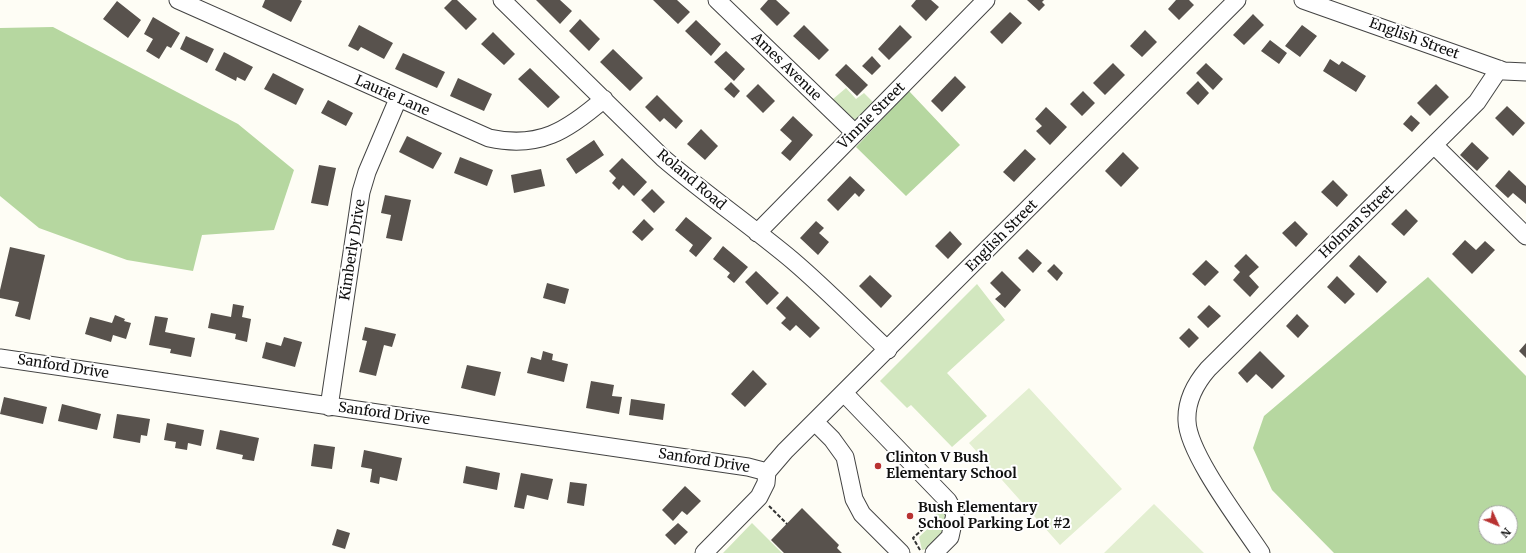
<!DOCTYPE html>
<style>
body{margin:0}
#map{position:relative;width:1526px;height:553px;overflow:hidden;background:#fefdf5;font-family:Merriweather,serif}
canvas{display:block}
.north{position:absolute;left:1478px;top:505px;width:40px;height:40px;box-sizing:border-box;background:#fff;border:1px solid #9f9f9f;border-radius:50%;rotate:134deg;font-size:11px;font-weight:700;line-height:16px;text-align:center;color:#101010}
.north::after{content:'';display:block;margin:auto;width:14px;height:18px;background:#b83231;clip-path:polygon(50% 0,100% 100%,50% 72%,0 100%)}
</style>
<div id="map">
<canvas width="1526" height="553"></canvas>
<div class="north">N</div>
</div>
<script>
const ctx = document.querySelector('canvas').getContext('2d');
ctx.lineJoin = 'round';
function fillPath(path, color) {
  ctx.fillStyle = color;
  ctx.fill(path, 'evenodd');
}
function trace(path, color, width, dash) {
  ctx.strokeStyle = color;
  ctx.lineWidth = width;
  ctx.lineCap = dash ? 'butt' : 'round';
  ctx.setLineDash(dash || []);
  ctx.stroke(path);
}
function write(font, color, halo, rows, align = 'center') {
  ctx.font = font + ' Merriweather,serif';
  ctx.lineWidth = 4;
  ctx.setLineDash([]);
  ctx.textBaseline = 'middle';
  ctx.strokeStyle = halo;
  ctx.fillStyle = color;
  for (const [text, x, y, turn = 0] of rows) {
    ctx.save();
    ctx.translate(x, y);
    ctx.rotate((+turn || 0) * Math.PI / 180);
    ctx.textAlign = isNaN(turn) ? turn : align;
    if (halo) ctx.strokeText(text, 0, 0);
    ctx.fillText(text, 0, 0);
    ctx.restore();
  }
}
fillPath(new Path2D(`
 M846 88 856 99 864 93 875 104 856 120 849 117 833 99Z
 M977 284 1005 320 947 373 987 416 952 447 911 405 907 408 880 381Z
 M939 502C941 506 946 512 947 516 950 530 934 548 922 550L919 537 938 519 932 508 936 503Z
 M752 523 782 553H723Z`), '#d2e7bf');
fillPath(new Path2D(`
 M53 27 238 124 294 170 274 230 202 235 193 271 127 260 39 228 0 196V28Z
 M909 91 960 145 906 196 856 147Z
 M1428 277 1526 376V553H1334L1272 490 1253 448 1264 416ZM1486 513H1510V537H1486Z`), '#b6d7a0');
fillPath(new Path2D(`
 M1029 388 1122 489 1060 545 969 443Z
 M1154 504 1204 553H1104Z`), '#e3efd1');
fillPath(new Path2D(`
 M265 0H300L302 1 291 22 262 7Z
 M452 0H457L477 19 466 30 444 8Z
 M536 0H560L572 11 560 24Z
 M653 0H677L690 12 678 24Z
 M768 0H776L790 13 777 26 760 9Z
 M916 0H931L939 7 926 21 911 6Z
 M1027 0H1044L1042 2 1045 5 1039 11Z
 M1176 0H1189L1194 5 1179 20 1168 9Z
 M117 1 141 20 128 38 103 19Z
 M1010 12 1022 23 1002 44 990 32Z
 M1253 14 1264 25 1244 45 1233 35Z
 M153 17 180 33 171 48 167 46 159 59 146 51 153 39 144 34Z
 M580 19 600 39 589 51 569 31Z
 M696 20 721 44 711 56 685 31Z
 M359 25 393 43 384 59 361 47 358 51 348 46Z
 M804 25 829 50 819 60 793 36Z
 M900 25 912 37 889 60 878 49Z
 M1302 25 1317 36 1300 57 1285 46Z
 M1145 30 1157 42 1142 57 1130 46Z
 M493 32 515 54 504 65 481 44Z
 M186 36 214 49 207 63 180 49Z
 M1270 40 1287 53 1279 64 1261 51Z
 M613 49 643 78 630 91 600 62Z
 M726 51 745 69 734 81 714 62Z
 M224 52 253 67 245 81 237 77 236 81 215 70Z
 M403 53 445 72 437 88 395 69Z
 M872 56 881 66 872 75 862 66Z
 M1330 59 1339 65 1342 61 1366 76 1356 92 1323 71Z
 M1113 63 1125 75 1105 95 1093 83Z
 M1206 63 1223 79 1213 90 1196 73Z
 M846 64 868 85 857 96 835 75Z
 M530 68 560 97 548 108 518 79Z
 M273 73 304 89 296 105 264 89Z
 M955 76 966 87 942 112 931 101Z
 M458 78 492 94 484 111 450 96Z
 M1198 81 1209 93 1198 105 1186 93Z
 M731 82 740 91 734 98 724 89Z
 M758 84 775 101 763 113 746 96Z
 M1436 84 1449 97 1430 116 1417 103Z
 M1083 91 1095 103 1082 116 1070 104Z
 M657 95 683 121 676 129 664 118 660 122 645 107Z
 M328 100 353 113 346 126 321 113Z
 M1507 106 1525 123 1513 136 1495 118Z
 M1046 107 1067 127 1050 145 1036 131 1042 126 1035 119Z
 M1411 115 1420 123 1412 132 1403 124Z
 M793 116 813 135 790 161 781 153 792 141 780 130Z
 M701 129 718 146 705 160 687 144Z
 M407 136 442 153 433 169 399 152Z
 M594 140 604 155 576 174 566 159Z
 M1472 142 1489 158 1477 171 1460 155Z
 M1025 149 1036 159 1014 182 1003 172Z
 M1123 152 1139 168 1121 187 1105 171Z
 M460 157 493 170 487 186 454 173Z
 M622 158 647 182 634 196 623 185 619 190 612 183 616 178 609 171Z
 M319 165 336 168 328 206 311 203Z
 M541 169 545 186 514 193 511 175Z
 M1509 170 1526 186V204L1513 193 1508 198 1495 186Z
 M850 176 865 190 859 197 855 193 838 211 827 200Z
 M1333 180 1348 195 1337 207 1321 192Z
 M652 189 665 202 654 213 641 200Z
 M385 195 411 200 402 241 386 238 391 215 381 213Z
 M1406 209 1418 221 1404 236 1391 224Z
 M686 217 712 238 696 257 689 251 693 245 675 230Z
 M644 219 654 229 642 241 632 232Z
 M816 221 824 228 819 233 829 242 818 255 800 238Z
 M1295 221 1308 234 1296 247 1282 233Z
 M950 231 962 244 948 259 935 246Z
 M1465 240 1476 250 1485 241 1495 250 1472 274 1452 254Z
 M723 246 748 267 734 283 727 277 730 273 713 259Z
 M10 247 45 255 30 320 15 316 19 302 0 298V290Z
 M1027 249 1042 263 1033 273 1018 258Z
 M1246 254 1259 267 1249 276 1259 287 1250 297 1233 280 1240 272 1234 266Z
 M1359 255 1387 282 1377 293 1349 266Z
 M1206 260 1219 272 1205 286 1192 274Z
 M1054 264 1063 273 1057 281 1047 271Z
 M756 271 779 293 767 305 745 282Z
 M1002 271 1021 290 1005 308 995 299 1001 294 990 283Z
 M870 275 892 296 881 308 859 286Z
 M1337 276 1355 294 1345 304 1327 287Z
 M547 283 569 289 565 304 543 298Z
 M787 296 820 328 810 338 796 325 790 331 781 323 786 318 776 308Z
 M233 304 244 306 242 317 251 319 247 342 235 339 236 334 208 328 211 313 231 317Z
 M1209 305 1221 316 1208 328 1197 317Z
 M1297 314 1309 326 1298 338 1286 326Z
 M115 315 125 319 124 321 131 323 126 339 113 335 111 342 85 334 90 317 112 323Z
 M155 316 168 318 165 332 195 338 191 357 170 353 171 349 149 345Z
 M365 327 396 334 392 347 384 345 376 376 359 372 367 341 362 340Z
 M1189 328 1199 338 1189 348 1179 338Z
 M284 337 302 342 295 367 262 358 266 342 281 346Z
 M1526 343V358L1519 351Z
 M543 351 553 354 552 360 568 364 564 382 527 373 531 357 541 360Z
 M1260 351 1285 376 1272 389 1256 374 1247 383 1238 373Z
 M467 365 501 372 495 396 461 388Z
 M753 370 767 384 745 407 731 394Z
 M591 381 614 385 612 396 622 397 619 414 586 408Z
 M4 397 47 407 43 424 0 414Z
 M631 399 665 404 663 420 629 415Z
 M62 404 101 414 97 430 58 421Z
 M117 414 150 419 147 436 141 435 140 443 113 438Z
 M167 423 204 430 201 446 188 443 187 450 175 448 176 442 164 440Z
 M220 430 259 438 254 461 242 459 243 455 216 449Z
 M314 444 335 447 332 469 311 466Z
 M364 450 402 458 397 481 380 477 379 484 370 482 372 469 361 467Z
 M466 466 500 473 497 490 463 483Z
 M521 473 553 479 548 500 527 495 524 509 514 507Z
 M570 482 587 484 584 506 567 503Z
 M685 486 701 501 687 515 682 511 673 521 662 510Z
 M802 508 839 545 837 548 842 553H784L771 540Z
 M678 523 688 532 675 545 665 535Z
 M337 529 350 533 345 549 332 545Z`), '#58524d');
const minor = new Path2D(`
 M178 0 489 138C539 149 567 131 604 99
 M502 0 663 158C705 194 750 225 792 260 826 289 856 320 888 350
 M717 0 855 133
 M1303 0 1504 71 1526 72
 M1435 146 1526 236
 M757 233 986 0
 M0 358 748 467 767 472
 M844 393 948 501 955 514 950 537 934 553
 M329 407 361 192 367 172 398 99
 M815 422 832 439 845 457 854 499 862 514 901 553
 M767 472 785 451 1237 0
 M704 553 759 497 766 483 767 472
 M1261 553C1242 524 1188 454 1187 421 1186 401 1195 384 1208 369L1477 102 1499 69`);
trace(minor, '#434343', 19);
trace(new Path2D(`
 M769 506 787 524
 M920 550 913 538 934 519`), '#323232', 2, [4, 2]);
trace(minor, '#fff', 17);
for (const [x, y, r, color] of [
 [878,466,4,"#b83231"],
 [910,516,4,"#b83231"]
]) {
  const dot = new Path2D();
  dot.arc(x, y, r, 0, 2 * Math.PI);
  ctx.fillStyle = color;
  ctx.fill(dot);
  trace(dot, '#fff', 1.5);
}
write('14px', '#101010', '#fff', [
 ["English Street",1414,39,20],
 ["Ames Avenue",786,67,44],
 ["Laurie Lane",392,96,24],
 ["Vinnie Street",872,116,-45],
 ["Roland Road",691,180,40],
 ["Holman Street",1357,222,-44],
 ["English Street",1002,236,-45],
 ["Kimberly Drive",353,250,-81],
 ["Sanford Drive",63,367,9],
 ["Sanford Drive",384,414,8],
 ["Sanford Drive",704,461,9]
]);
write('bold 14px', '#101010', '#fff', [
 ["Clinton V Bush",886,458],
 ["Elementary School",886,474],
 ["Bush Elementary",918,508],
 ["School Parking Lot #2",918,524]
], 'left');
</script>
